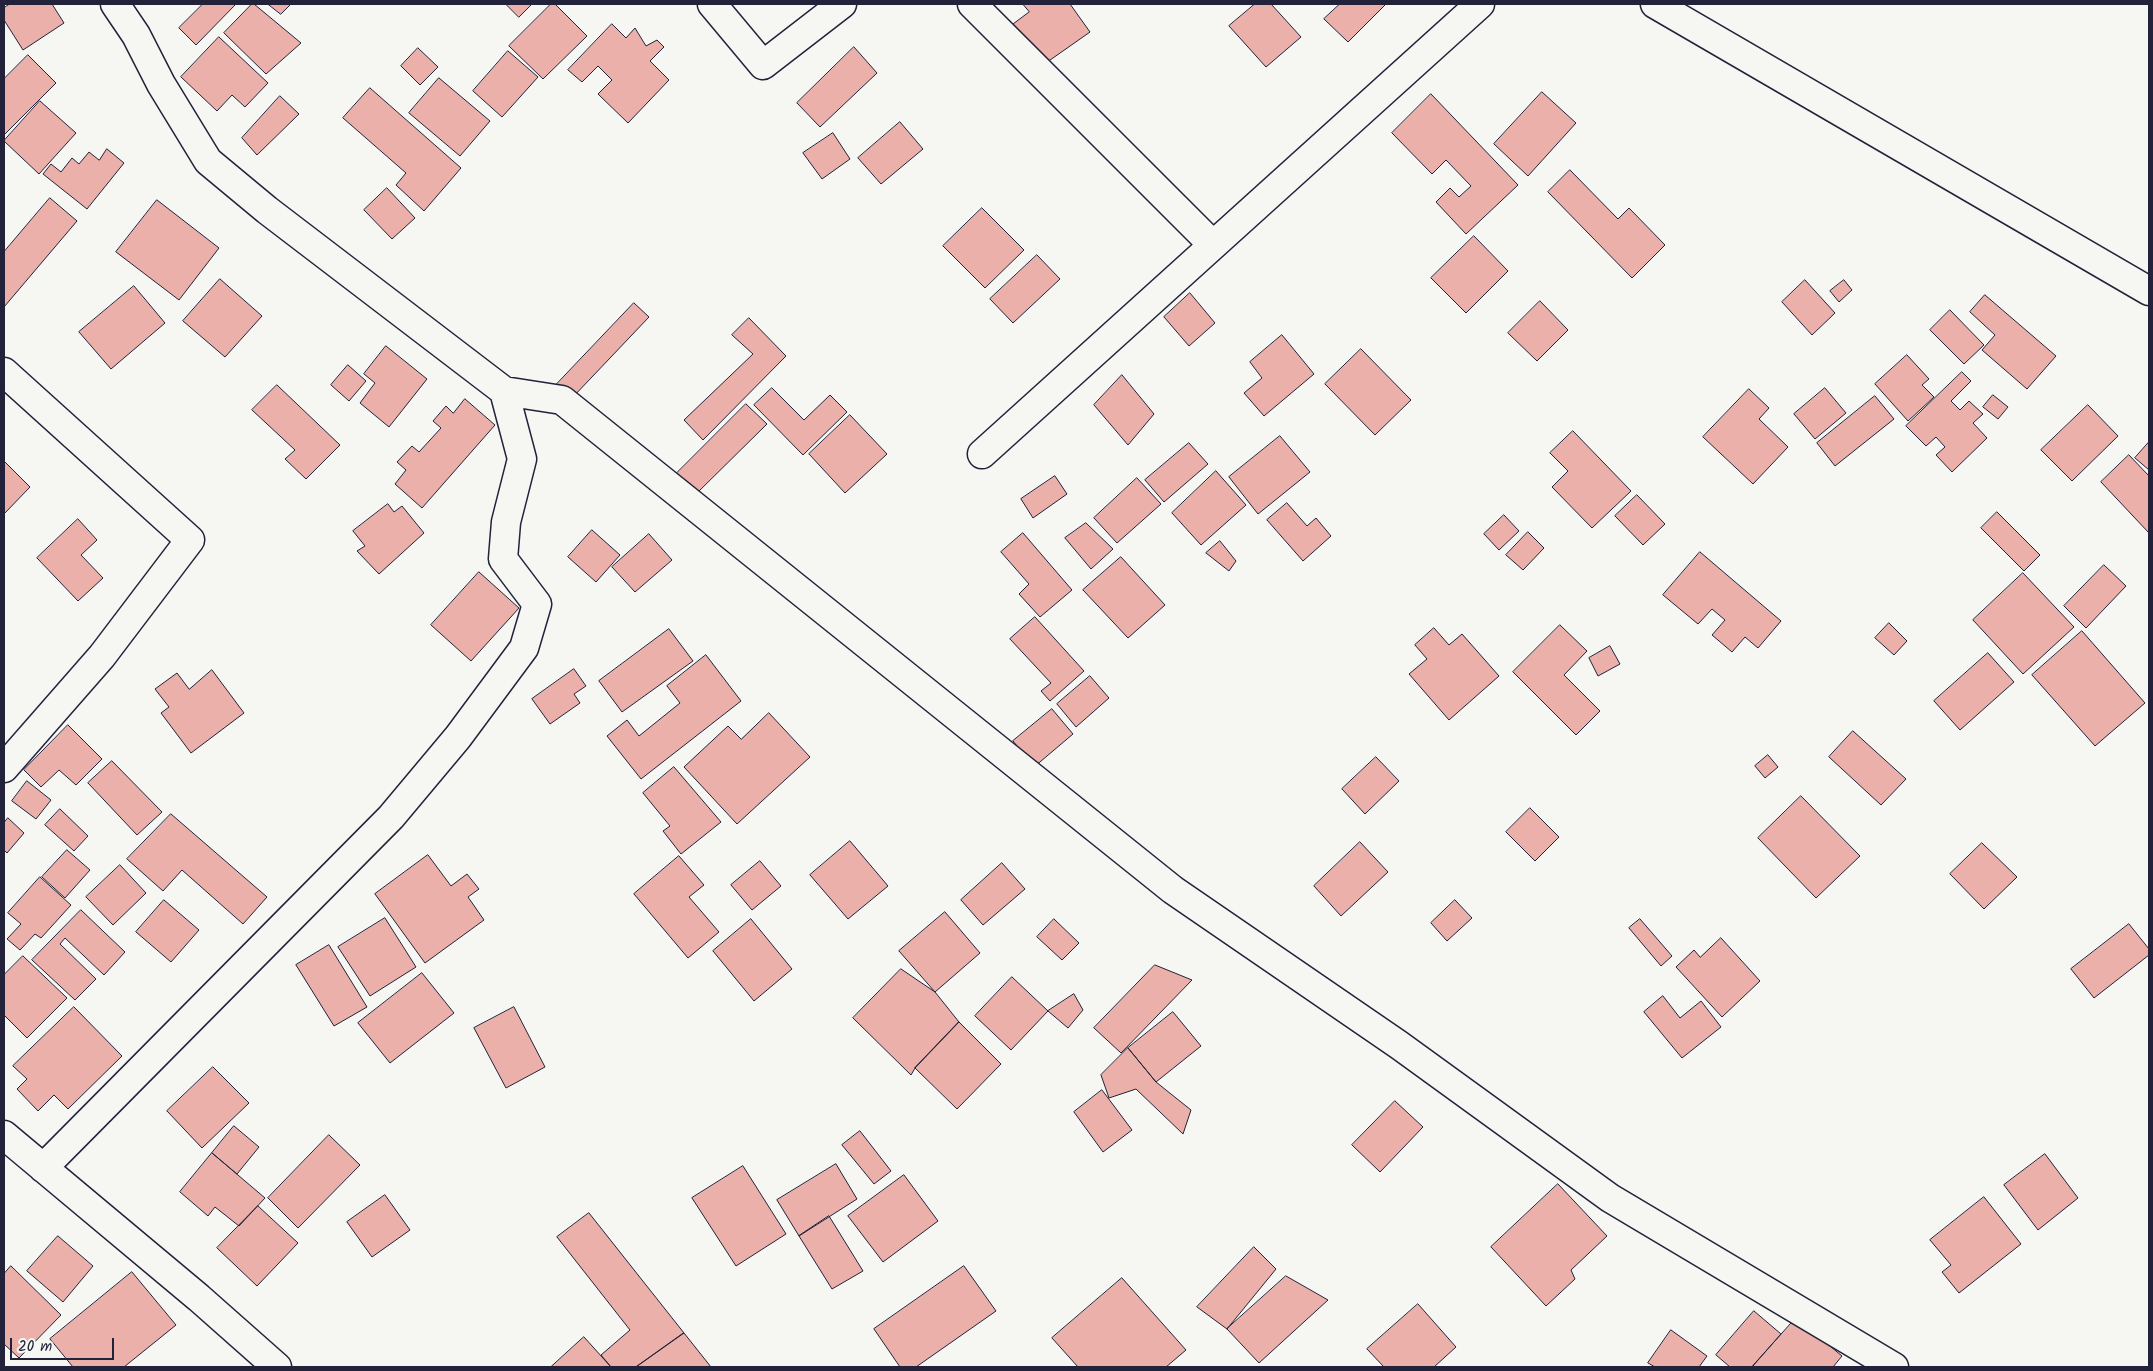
<!DOCTYPE html>
<style>
body{margin:0}
#map{position:relative;width:2153px;height:1371px;overflow:hidden;background:#f6f6f2;font-family:Kalam,sans-serif}
canvas{display:block}
.frame{position:absolute;inset:0;border:5px solid #22223b;pointer-events:none}
.scale{position:absolute;left:10px;top:1338px;width:104px;height:22px;box-sizing:border-box;border:2px solid #22223b;border-top:0;padding-left:6px;font-size:15px;line-height:18px;white-space:nowrap;color:#22223b;-webkit-text-stroke:4px #f6f6f2;paint-order:stroke}
</style>
<div id="map">
<canvas width="2153" height="1371"></canvas>
<div class="frame"></div>
<div class="scale">20 m</div>
</div>
<script>
const ctx = document.querySelector('canvas').getContext('2d');
ctx.lineJoin = 'round';
function fillPath(path, color) {
  ctx.fillStyle = color;
  ctx.fill(path, 'evenodd');
}
function trace(path, color, width, dash) {
  ctx.strokeStyle = color;
  ctx.lineWidth = width;
  ctx.lineCap = dash ? 'butt' : 'round';
  ctx.setLineDash(dash || []);
  ctx.stroke(path);
}
const building = new Path2D(`
 M10 4H52L64 23 23 50 4 20V8Z
 M203 4H236L196 45 179 28Z
 M252 4H254L301 43 266 74 224 33Z
 M268 4H291L281 14Z
 M506 4H532L519 17Z
 M551 4H555L587 36 543 79 509 46Z
 M1023 4H1070L1090 32 1043 65 1013 24 1029 12Z
 M1255 4H1271L1301 37 1266 67 1229 26Z
 M1340 4H1386L1348 42 1324 19Z
 M612 24 626 38 635 28 646 46 657 40 664 47 650 61 669 80 628 123 598 94 612 80 598 66 582 82 568 70Z
 M219 37 268 83 245 107 232 95 217 111 181 77Z
 M854 47 877 73 820 127 797 103Z
 M418 48 438 67 420 85 401 66Z
 M508 51 538 77 502 117 473 91Z
 M28 55 56 83 4 135V79Z
 M439 78 490 121 460 156 409 113Z
 M370 88 461 168 424 211 396 185 406 173 343 118Z
 M1542 92 1576 123 1528 176 1494 144Z
 M1431 94 1518 185 1466 234 1436 202 1450 188 1459 197 1471 186 1446 160 1432 174 1392 133Z
 M280 96 299 114 257 155 242 138Z
 M40 101 76 133 39 174 4 141Z
 M900 122 923 149 881 184 858 158Z
 M833 133 850 159 822 179 803 153Z
 M107 149 124 163 87 209 43 174 51 164 61 172 72 158 79 164 89 152 99 160Z
 M1570 170 1618 219 1629 208 1665 245 1632 278 1548 192Z
 M387 188 415 218 392 239 364 210Z
 M50 198 77 221 4 307V252Z
 M157 200 219 248 179 300 116 252Z
 M982 208 1024 250 985 288 943 246Z
 M1474 236 1508 271 1466 313 1431 278Z
 M1037 255 1060 279 1013 323 990 299Z
 M220 279 262 316 225 357 183 321Z
 M1805 280 1835 313 1812 335 1782 302Z
 M1844 280 1852 290 1839 302 1830 291Z
 M134 286 165 323 111 369 79 332Z
 M1190 293 1215 323 1189 346 1164 317Z
 M1985 295 2056 356 2027 389 1982 350 1995 335 1970 312Z
 M1540 301 1568 330 1537 361 1508 333Z
 M634 303 649 317 572 398 557 384Z
 M1950 310 1984 345 1964 364 1930 330Z
 M749 318 786 356 703 440 684 420 753 354 732 335Z
 M1282 335 1314 374 1264 416 1244 393 1262 378 1250 362Z
 M386 346 427 379 389 427 360 403 375 383 364 374Z
 M1361 349 1411 400 1375 435 1325 384Z
 M1907 355 1929 379 1922 385 1934 397 1908 421 1875 384Z
 M348 365 366 381 349 401 331 385Z
 M1962 372 1971 381 1951 401 1960 410 1969 401 1983 414 1973 423 1987 438 1952 472 1936 455 1945 447 1936 437 1926 446 1906 426Z
 M1122 375 1154 414 1128 445 1094 405Z
 M277 385 340 445 306 479 285 459 295 450 252 410Z
 M772 388 804 420 830 395 847 412 803 455 754 405Z
 M1825 388 1846 413 1815 439 1794 414Z
 M1749 389 1769 408 1759 419 1788 447 1753 484 1703 437Z
 M1993 395 2008 407 1998 419 1983 407Z
 M1875 396 1894 419 1835 466 1817 443Z
 M465 399 495 425 422 508 395 484 406 470 397 462 412 446 419 452 441 428 433 421 446 406 453 413Z
 M746 404 767 424 695 495 675 475Z
 M2088 405 2118 436 2072 481 2041 450Z
 M850 415 887 454 845 493 809 454Z
 M1573 431 1631 491 1592 528 1552 487 1568 471 1550 453Z
 M1280 436 1310 472 1258 514 1229 477Z
 M2149 442V470L2135 458Z
 M1189 443 1208 464 1164 502 1145 480Z
 M2129 455 2149 476V533L2101 482Z
 M4 461 30 487 4 514Z
 M1216 471 1246 505 1201 545 1172 513Z
 M1055 476 1067 494 1033 518 1021 499Z
 M1137 478 1161 504 1117 543 1094 518Z
 M1637 495 1665 524 1643 545 1615 516Z
 M1287 503 1307 526 1316 518 1331 536 1303 561 1267 520Z
 M388 504 394 512 402 506 424 533 379 574 357 551 365 546 353 531Z
 M1997 512 2040 555 2024 571 1981 528Z
 M1504 515 1519 531 1499 550 1484 534Z
 M78 519 97 540 81 555 103 578 78 601 37 558Z
 M1086 523 1113 549 1091 569 1065 538Z
 M592 530 620 555 596 582 568 557Z
 M1528 532 1544 548 1523 570 1506 555Z
 M1023 533 1072 590 1040 617 1019 594 1029 584 1001 552Z
 M649 534 672 560 635 592 612 567Z
 M1220 541 1236 561 1229 571 1206 553Z
 M1700 552 1781 621 1758 648 1745 637 1732 652 1712 635 1725 620 1712 609 1698 624 1663 595Z
 M1121 557 1165 605 1128 638 1083 590Z
 M2104 565 2126 586 2086 628 2064 606Z
 M479 572 519 608 471 661 431 625Z
 M2023 573 2074 627 2023 674 1973 620Z
 M1035 617 1084 671 1050 701 1041 691 1051 683 1010 639Z
 M1889 623 1907 641 1894 655 1875 638Z
 M1560 625 1587 651 1564 675 1600 711 1576 735 1513 672Z
 M1434 628 1449 645 1462 634 1499 676 1449 720 1409 674 1427 659 1415 645Z
 M669 629 693 661 622 712 599 681Z
 M2082 631 2145 703 2095 746 2032 675Z
 M1610 646 1620 664 1598 676 1589 658Z
 M1988 653 2014 682 1960 730 1934 701Z
 M706 655 741 701 641 779 607 736 627 720 639 736 680 703 667 686Z
 M574 669 586 686 574 694 580 703 550 724 532 699Z
 M212 670 244 713 191 753 161 713 169 707 155 689 177 673 189 689Z
 M1090 676 1109 698 1076 727 1057 704Z
 M1052 709 1073 734 1034 767 1013 741Z
 M769 713 810 757 737 824 684 767 728 726 741 739Z
 M68 725 102 759 76 785 59 770 41 787 24 770Z
 M1853 731 1906 779 1881 805 1829 757Z
 M1768 755 1778 767 1765 778 1755 766Z
 M1376 757 1399 781 1365 814 1342 789Z
 M112 761 162 812 137 835 88 783Z
 M674 767 721 822 681 854 663 831 670 826 643 793Z
 M27 781 51 800 36 819 12 801Z
 M1801 796 1860 856 1816 898 1758 838Z
 M1530 808 1559 837 1535 861 1506 832Z
 M60 809 88 836 74 851 45 825Z
 M171 814 267 897 243 924 182 870 163 891 127 859Z
 M8 818 24 833 7 853 4 850V823Z
 M850 841 888 886 848 919 810 875Z
 M1360 842 1388 872 1341 916 1314 886Z
 M1982 843 2017 877 1984 909 1950 874Z
 M67 850 90 870 65 898 42 877Z
 M428 855 451 886 467 874 479 889 468 897 484 920 425 963 375 894Z
 M679 856 704 885 689 897 719 932 688 958 634 894Z
 M760 861 781 886 752 910 731 885Z
 M1002 863 1025 889 983 925 961 900Z
 M120 865 146 893 113 925 86 897Z
 M40 877 71 905 41 938 35 934 20 950 7 939 21 924 8 913Z
 M164 900 199 930 171 962 136 932Z
 M1455 900 1472 918 1447 941 1431 923Z
 M81 910 125 952 104 975 65 938 60 944 96 979 75 1000 32 960Z
 M945 912 980 953 935 992 899 951Z
 M385 918 416 967 370 996 338 947Z
 M751 919 792 969 754 1001 713 951Z
 M1054 919 1079 943 1062 960 1037 937Z
 M1640 919 1672 956 1661 966 1629 928Z
 M2129 924 2149 949V955L2094 998 2071 969Z
 M1721 938 1760 981 1722 1017 1676 967 1694 950 1700 957Z
 M329 945 367 1007 334 1026 296 965Z
 M23 956 67 998 27 1038 4 1015V975Z
 M1155 965 1192 980 1121 1053 1094 1028Z
 M901 969 935 992 959 1022 915 1068 911 1075 853 1018Z
 M422 973 454 1013 390 1063 358 1023Z
 M1012 977 1048 1011 1011 1050 975 1016Z
 M1074 994 1083 1010 1068 1028 1048 1011Z
 M1663 996 1680 1018 1701 1001 1721 1027 1682 1058 1644 1012Z
 M74 1007 122 1056 68 1109 54 1095 38 1111 17 1089 27 1079 13 1066Z
 M514 1007 545 1067 506 1088 474 1028Z
 M1173 1012 1201 1046 1156 1082 1128 1048Z
 M959 1022 1001 1064 957 1109 915 1068Z
 M1128 1048 1156 1082 1191 1110 1183 1134 1136 1089 1109 1098 1101 1075Z
 M213 1067 249 1103 202 1148 167 1111Z
 M1102 1090 1132 1130 1103 1152 1074 1112Z
 M1395 1101 1423 1127 1380 1172 1352 1145Z
 M234 1126 259 1147 237 1174 212 1153Z
 M860 1131 891 1171 874 1184 842 1145Z
 M329 1135 360 1165 298 1228 268 1198Z
 M212 1153 265 1198 239 1226 215 1207 208 1216 180 1192Z
 M2045 1154 2078 1198 2038 1230 2004 1185Z
 M836 1164 857 1199 799 1236 777 1200Z
 M743 1166 786 1234 736 1266 692 1198Z
 M904 1175 938 1221 883 1262 848 1216Z
 M1558 1184 1607 1236 1571 1270 1575 1279 1546 1306 1491 1247Z
 M385 1195 410 1230 372 1257 347 1222Z
 M1984 1197 2021 1244 1959 1293 1942 1272 1951 1265 1930 1240Z
 M258 1206 298 1243 257 1286 217 1248Z
 M589 1213 684 1333 636 1367H611L601 1355 630 1330 557 1237Z
 M829 1216 863 1271 832 1289 799 1236Z
 M58 1236 93 1266 63 1302 27 1271Z
 M1254 1247 1276 1269 1227 1329 1197 1307Z
 M11 1266 61 1315 19 1358 4 1344V1274Z
 M964 1266 996 1311 916 1367H900L874 1329Z
 M132 1272 176 1325 124 1367H73L50 1339Z
 M1286 1276 1328 1300 1259 1363 1227 1329Z
 M1122 1278 1186 1350 1166 1367H1078L1052 1338Z
 M1418 1304 1456 1347 1434 1367H1384L1367 1349Z
 M1754 1311 1781 1334 1752 1367H1730L1716 1355Z
 M1796 1318 1842 1356 1833 1367H1752Z
 M1671 1330 1707 1356 1699 1367H1655L1648 1363Z
 M684 1333 711 1367H636Z
 M584 1337 611 1367H551Z`);
fillPath(building, '#ebb0a9');
trace(building, '#22223b', 1);
const minor = new Path2D(`
 M115 4 136 35 161 84 208 161 267 210 504 391 562 400 1173 890 1399 1045 1610 1198 1894 1367
 M712 4 763 65 842 4
 M972 4 1213 245
 M1655 4 2149 291
 M4 372 190 540 102 656 4 768
 M982 454 1480 4
 M4 1135 199 1298 277 1367
 M43 1168 391 817 458 737 524 648 537 604 503 559 506 522 522 459 504 391`);
trace(minor, '#22223b', 31);
trace(minor, '#f6f6f2', 28);
</script>
